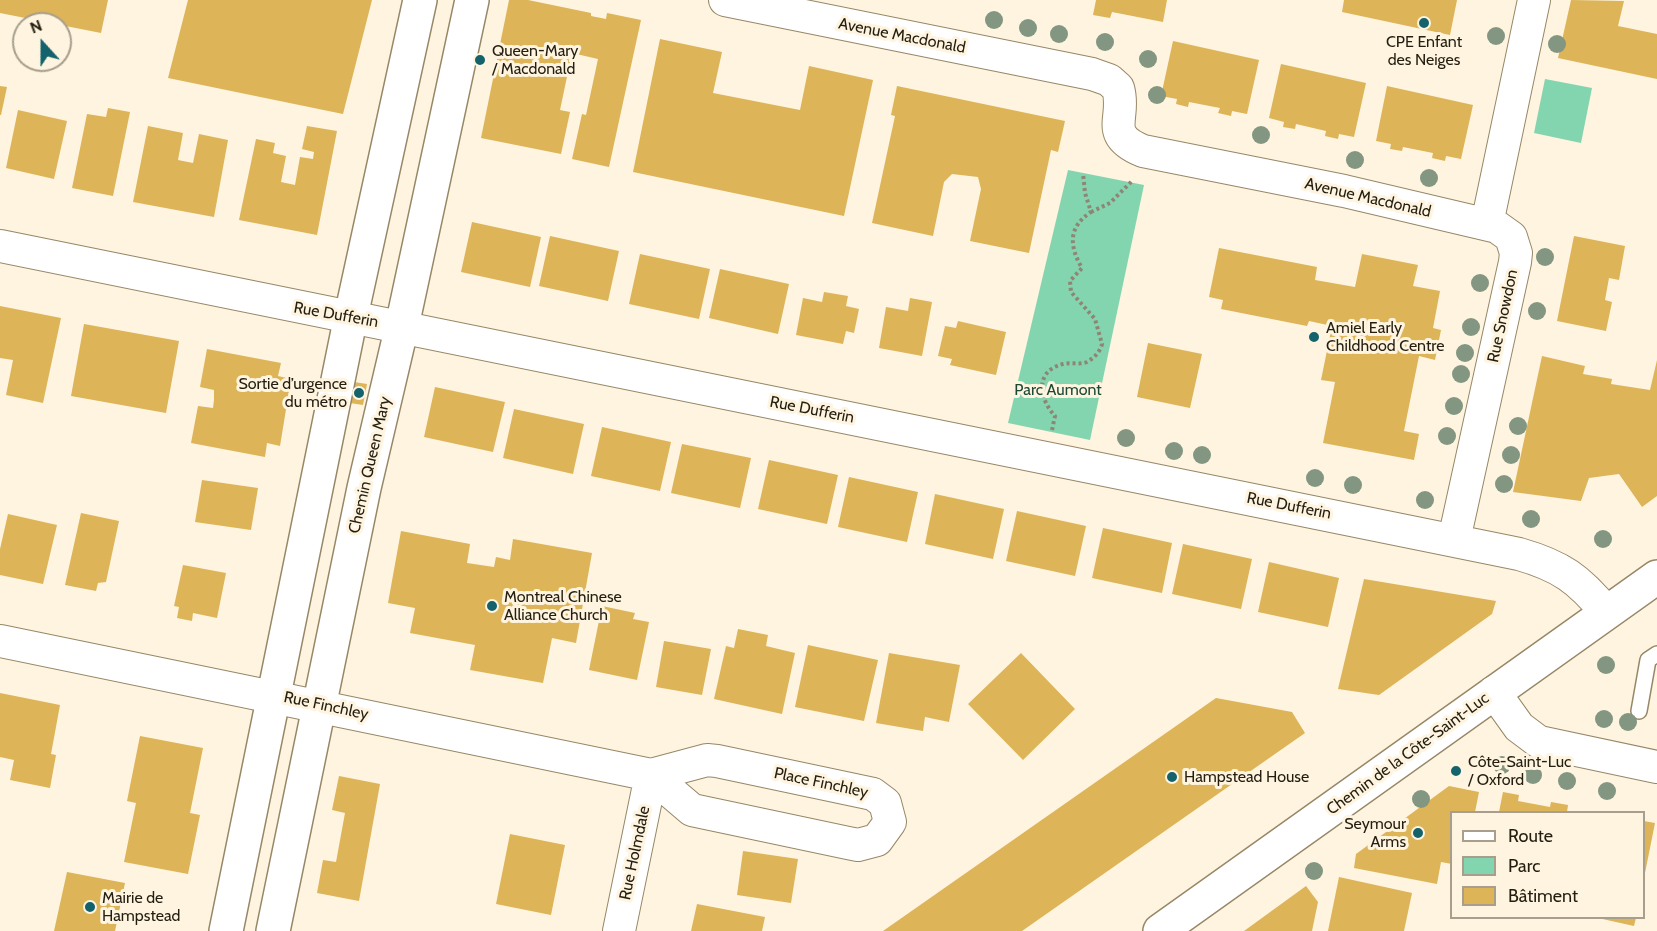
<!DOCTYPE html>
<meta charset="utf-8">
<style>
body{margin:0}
#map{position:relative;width:1657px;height:931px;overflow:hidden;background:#fef4df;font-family:Cabin,sans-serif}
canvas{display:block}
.legend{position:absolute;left:1450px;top:811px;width:195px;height:108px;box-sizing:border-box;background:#fef4df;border:2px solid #a79e8d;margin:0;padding:8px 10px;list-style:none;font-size:18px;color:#241e11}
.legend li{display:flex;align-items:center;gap:12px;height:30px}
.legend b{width:30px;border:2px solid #a79e8d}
.north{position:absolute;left:12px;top:12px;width:60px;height:60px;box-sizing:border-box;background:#fef4df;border:2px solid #a79e8d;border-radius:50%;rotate:339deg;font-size:16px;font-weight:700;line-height:24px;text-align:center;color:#241e11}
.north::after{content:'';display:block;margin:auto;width:21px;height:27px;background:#14626b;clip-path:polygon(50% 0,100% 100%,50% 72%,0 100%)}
</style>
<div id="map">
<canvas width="1657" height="931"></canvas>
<ul class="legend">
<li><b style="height:8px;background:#fff"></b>Route</li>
<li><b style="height:16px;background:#83d5b0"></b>Parc</li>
<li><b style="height:16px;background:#ddb458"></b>Bâtiment</li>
</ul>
<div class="north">N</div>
</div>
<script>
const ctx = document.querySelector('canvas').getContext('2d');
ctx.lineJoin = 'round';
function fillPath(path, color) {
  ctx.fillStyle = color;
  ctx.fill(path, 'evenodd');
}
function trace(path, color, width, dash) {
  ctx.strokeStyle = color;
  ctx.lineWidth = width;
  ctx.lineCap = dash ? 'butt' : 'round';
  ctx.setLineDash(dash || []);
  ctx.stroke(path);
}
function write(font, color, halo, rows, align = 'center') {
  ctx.font = font + ' Cabin,sans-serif';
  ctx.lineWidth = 6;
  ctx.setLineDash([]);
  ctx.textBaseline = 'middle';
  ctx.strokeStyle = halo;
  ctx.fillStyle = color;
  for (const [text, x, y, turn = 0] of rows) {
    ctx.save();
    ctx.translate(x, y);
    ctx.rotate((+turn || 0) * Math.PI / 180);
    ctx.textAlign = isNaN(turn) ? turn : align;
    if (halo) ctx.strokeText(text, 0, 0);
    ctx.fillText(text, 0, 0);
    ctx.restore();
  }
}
fillPath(new Path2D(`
 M1545 79 1592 88 1581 143 1534 133Z
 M1068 170 1144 185 1090 440 1008 423Z`), '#83d5b0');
fillPath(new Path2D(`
 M0 0H108L101 33 0 13Z
 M188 0H372L343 114 168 78Z
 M509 0H528L591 13V16L606 19 607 13 641 20 609 167 572 159 582 114 586 115 598 59 572 53 560 110 570 112 561 154 481 138Z
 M1096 0H1167L1163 22 1112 12 1110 18 1093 15Z
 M1344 0H1457L1450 35 1342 12Z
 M1571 0 1624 1 1618 26 1657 34V79L1558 58Z
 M660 39 722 52 713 93 800 110 809 66 873 80 844 216 633 172Z
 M1173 41 1259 60 1247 114 1232 111 1231 116 1218 113 1220 108 1189 102 1188 107 1176 104 1177 99 1161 96Z
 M1281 64 1366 83 1354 137 1339 134 1338 139 1325 136 1326 131 1296 124 1295 129 1283 127 1284 122 1269 118Z
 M0 86 7 87 1 115H0Z
 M897 86 1065 121 1058 152 1051 150 1029 253 970 241 981 189 978 177 952 174 944 182 933 236 872 223 895 116 891 115Z
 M1387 86 1473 105 1461 159 1446 156 1445 161 1432 158 1433 153 1403 147 1402 151 1390 149 1391 144 1376 141Z
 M108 108 130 112 113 196 72 188 87 114 106 117Z
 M18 110 67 121 54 179 6 168Z
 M148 126 183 133 178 160 193 163 199 134 228 140 214 217 133 202Z
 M307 126 337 131 317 235 239 220 256 139 275 143 273 153 286 156 281 182 295 185 300 157 313 159 314 152 302 149Z
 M472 222 541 237 530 287 461 272Z
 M550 236 619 251 608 301 539 286Z
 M1574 236 1625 246 1619 280 1609 278 1605 300 1612 302 1606 331 1557 321Z
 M1219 248 1317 267 1315 280 1355 287 1362 254 1418 265 1413 286 1440 291 1433 328 1441 330 1435 360 1419 356 1404 431 1419 434 1414 460 1323 443 1335 382 1321 380 1332 326 1309 321 1307 326 1221 309 1223 300 1209 297Z
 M640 254 710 269 699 319 629 304Z
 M720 269 789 284 778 334 709 318Z
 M824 292 848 296 846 306 859 309 854 333 846 331 843 344 796 335 803 298 822 302Z
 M910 298 932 302 922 356 879 348 886 307 908 311Z
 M0 306 61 318 43 403 6 395 13 360 0 358Z
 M958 321 1006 332 996 375 950 365 952 359 938 356 945 326 956 328Z
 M84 324 179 341 166 413 71 396Z
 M1148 343 1202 354 1190 408 1137 397Z
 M207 349 281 363 278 376 291 379 280 446 267 443 265 457 191 443 198 406 213 408 214 400V390L200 387Z
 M1542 356 1585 366 1583 374 1612 379 1611 384 1650 390 1657 360V496L1642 507 1619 474 1589 478 1581 501 1513 492Z
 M354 382 367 384 363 405 350 403Z
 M435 387 505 402 493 452 424 437Z
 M514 409 584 424 573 474 503 458Z
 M602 427 671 442 660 491 591 476Z
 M682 444 751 458 740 508 671 493Z
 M769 460 838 475 827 524 758 509Z
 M849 477 918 492 907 542 838 527Z
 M202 480 258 488 251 530 195 522Z
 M935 494 1004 509 993 559 925 544Z
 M1017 511 1086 526 1075 576 1006 561Z
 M81 513 119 521 106 582 98 583 96 591 65 585Z
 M8 514 57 525 43 584 0 575V549Z
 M1103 528 1172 543 1162 593 1092 578Z
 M401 531 470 544 467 563 494 567 496 557 510 560 513 539 592 553 576 643 552 638 543 683 470 670 475 645 410 633 415 608 388 603Z
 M1183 544 1252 559 1241 609 1172 594Z
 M1269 562 1339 578 1328 627 1258 612Z
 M183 565 226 573 217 618 193 613 192 621 177 618 179 607 174 606Z
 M1364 579 1496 601 1492 614 1379 695 1338 689Z
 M602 606 635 613 633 619 649 622 637 680 589 670Z
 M738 629 768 635 766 646 795 653 782 714 714 699 726 646 734 648Z
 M664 641 711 649 702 695 656 687Z
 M808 645 878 660 864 721 795 707Z
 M889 653 960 665 949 722 925 717 923 731 876 723Z
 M1021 653 1075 709 1023 760 968 704Z
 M0 693 60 705 51 754 56 755 50 788 10 780 14 760 0 757Z
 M1216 698 1292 712 1305 733 1022 931H883Z
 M140 736 203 748 190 813 200 815 188 874 124 862 136 803 127 801Z
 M339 776 380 784 359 901 317 893 323 860 336 862 345 813 332 810Z
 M1449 786 1479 792 1475 812H1452V864L1441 862 1437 884 1354 868 1356 854Z
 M1503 792 1519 795 1518 801 1550 807 1551 802 1568 805 1567 812H1499Z
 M1644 821 1655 823 1645 873H1644Z
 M510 834 565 845 551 915 496 904Z
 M743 851 798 859 791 903 737 895Z
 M67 872 125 883 115 931H54Z
 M1339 877 1412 893 1404 931H1328Z
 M1306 886 1318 902 1312 931H1244Z
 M697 904 765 917 762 931H691Z
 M1598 918H1636L1634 926Z`), '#ddb458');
const lane = new Path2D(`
 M1639 711 1648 660 1657 654`);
const street = new Path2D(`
 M725 0 1092 74 1109 80 1118 88C1127 118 1102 134 1143 151L1344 191 1497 227 1511 237 1516 253 1515 262 1454 540
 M1487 224 1534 0
 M0 246 1519 554C1561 566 1579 579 1606 612
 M0 641 651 775 707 760 717 761 873 794 885 803 890 822 877 840 858 845 848 843 692 810 651 775
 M1494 692 1519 727 1539 742 1657 767
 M619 931 651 775`);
const secondary = new Path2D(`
 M226 931 351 316 420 0
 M273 931 364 488 402 326 472 0
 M1160 931 1657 577`);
trace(lane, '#978767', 18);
trace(street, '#978767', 34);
trace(secondary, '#978767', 36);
trace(new Path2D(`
 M1091 212 1110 203 1133 180
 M1052 430 1055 416C1039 399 1034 371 1063 364 1071 362 1079 365 1087 362 1094 358 1100 352 1102 344L1095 319 1071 292 1070 281 1082 268C1069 246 1068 227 1091 212L1085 193 1083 173`), '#8e8675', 4, [3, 3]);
trace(lane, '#fff', 15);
trace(street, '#fff', 32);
trace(secondary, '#fff', 33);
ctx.fillStyle = '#829682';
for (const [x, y] of [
 [994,20],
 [1028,28],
 [1059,34],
 [1496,36],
 [1105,42],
 [1557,44],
 [1148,59],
 [1157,95],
 [1261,135],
 [1355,160],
 [1429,178],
 [1545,257],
 [1480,283],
 [1537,311],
 [1471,327],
 [1465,353],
 [1461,374],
 [1454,406],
 [1518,426],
 [1447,436],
 [1126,438],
 [1174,451],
 [1202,455],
 [1511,455],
 [1315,478],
 [1504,484],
 [1353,485],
 [1425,500],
 [1531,519],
 [1603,539],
 [1606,665],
 [1604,719],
 [1628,722],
 [1502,765],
 [1533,775],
 [1567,781],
 [1607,791],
 [1421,799],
 [1314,871]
]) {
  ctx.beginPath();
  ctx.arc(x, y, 9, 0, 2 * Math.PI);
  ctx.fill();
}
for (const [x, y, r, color] of [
 [1424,23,6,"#14626b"],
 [480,60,6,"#14626b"],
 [1314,337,6,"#14626b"],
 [359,393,6,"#14626b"],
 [492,606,6,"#14626b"],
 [1456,771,6,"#14626b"],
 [1172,777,6,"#14626b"],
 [1418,833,6,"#14626b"],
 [90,907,6,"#14626b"]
]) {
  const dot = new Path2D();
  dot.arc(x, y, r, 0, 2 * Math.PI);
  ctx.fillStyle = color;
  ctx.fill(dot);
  trace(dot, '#fef4df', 2);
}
write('16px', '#241e11', '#fef4df', [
 ["Avenue Macdonald",902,36,11],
 ["Avenue Macdonald",1368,198,13],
 ["Rue Dufferin",336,315,10],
 ["Rue Snowdon",1503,316,-78],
 ["Rue Dufferin",812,410,11],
 ["Chemin Queen Mary",370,465,-77],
 ["Rue Dufferin",1289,506,11],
 ["Rue Finchley",326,706,12],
 ["Chemin de la Côte-Saint-Luc",1408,754,-36],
 ["Place Finchley",821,783,12],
 ["Rue Holmdale",635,853,-78]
]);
write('16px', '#241e11', '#fef4df', [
 ["CPE Enfant",1424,42,"center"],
 ["des Neiges",1424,60,"center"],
 ["Queen-Mary",492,51],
 ["/ Macdonald",492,69],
 ["Amiel Early",1326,328],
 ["Childhood Centre",1326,346],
 ["Sortie d’urgence",347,384,"right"],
 ["du métro",347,402,"right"],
 ["Montreal Chinese",504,597],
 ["Alliance Church",504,615],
 ["Côte-Saint-Luc",1468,762],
 ["/ Oxford",1468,780],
 ["Hampstead House",1184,777],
 ["Seymour",1406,824,"right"],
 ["Arms",1406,842,"right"],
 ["Mairie de",102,898],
 ["Hampstead",102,916]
], 'left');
write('16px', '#1c4936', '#fef4df', [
 ["Parc Aumont",1058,390]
]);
</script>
